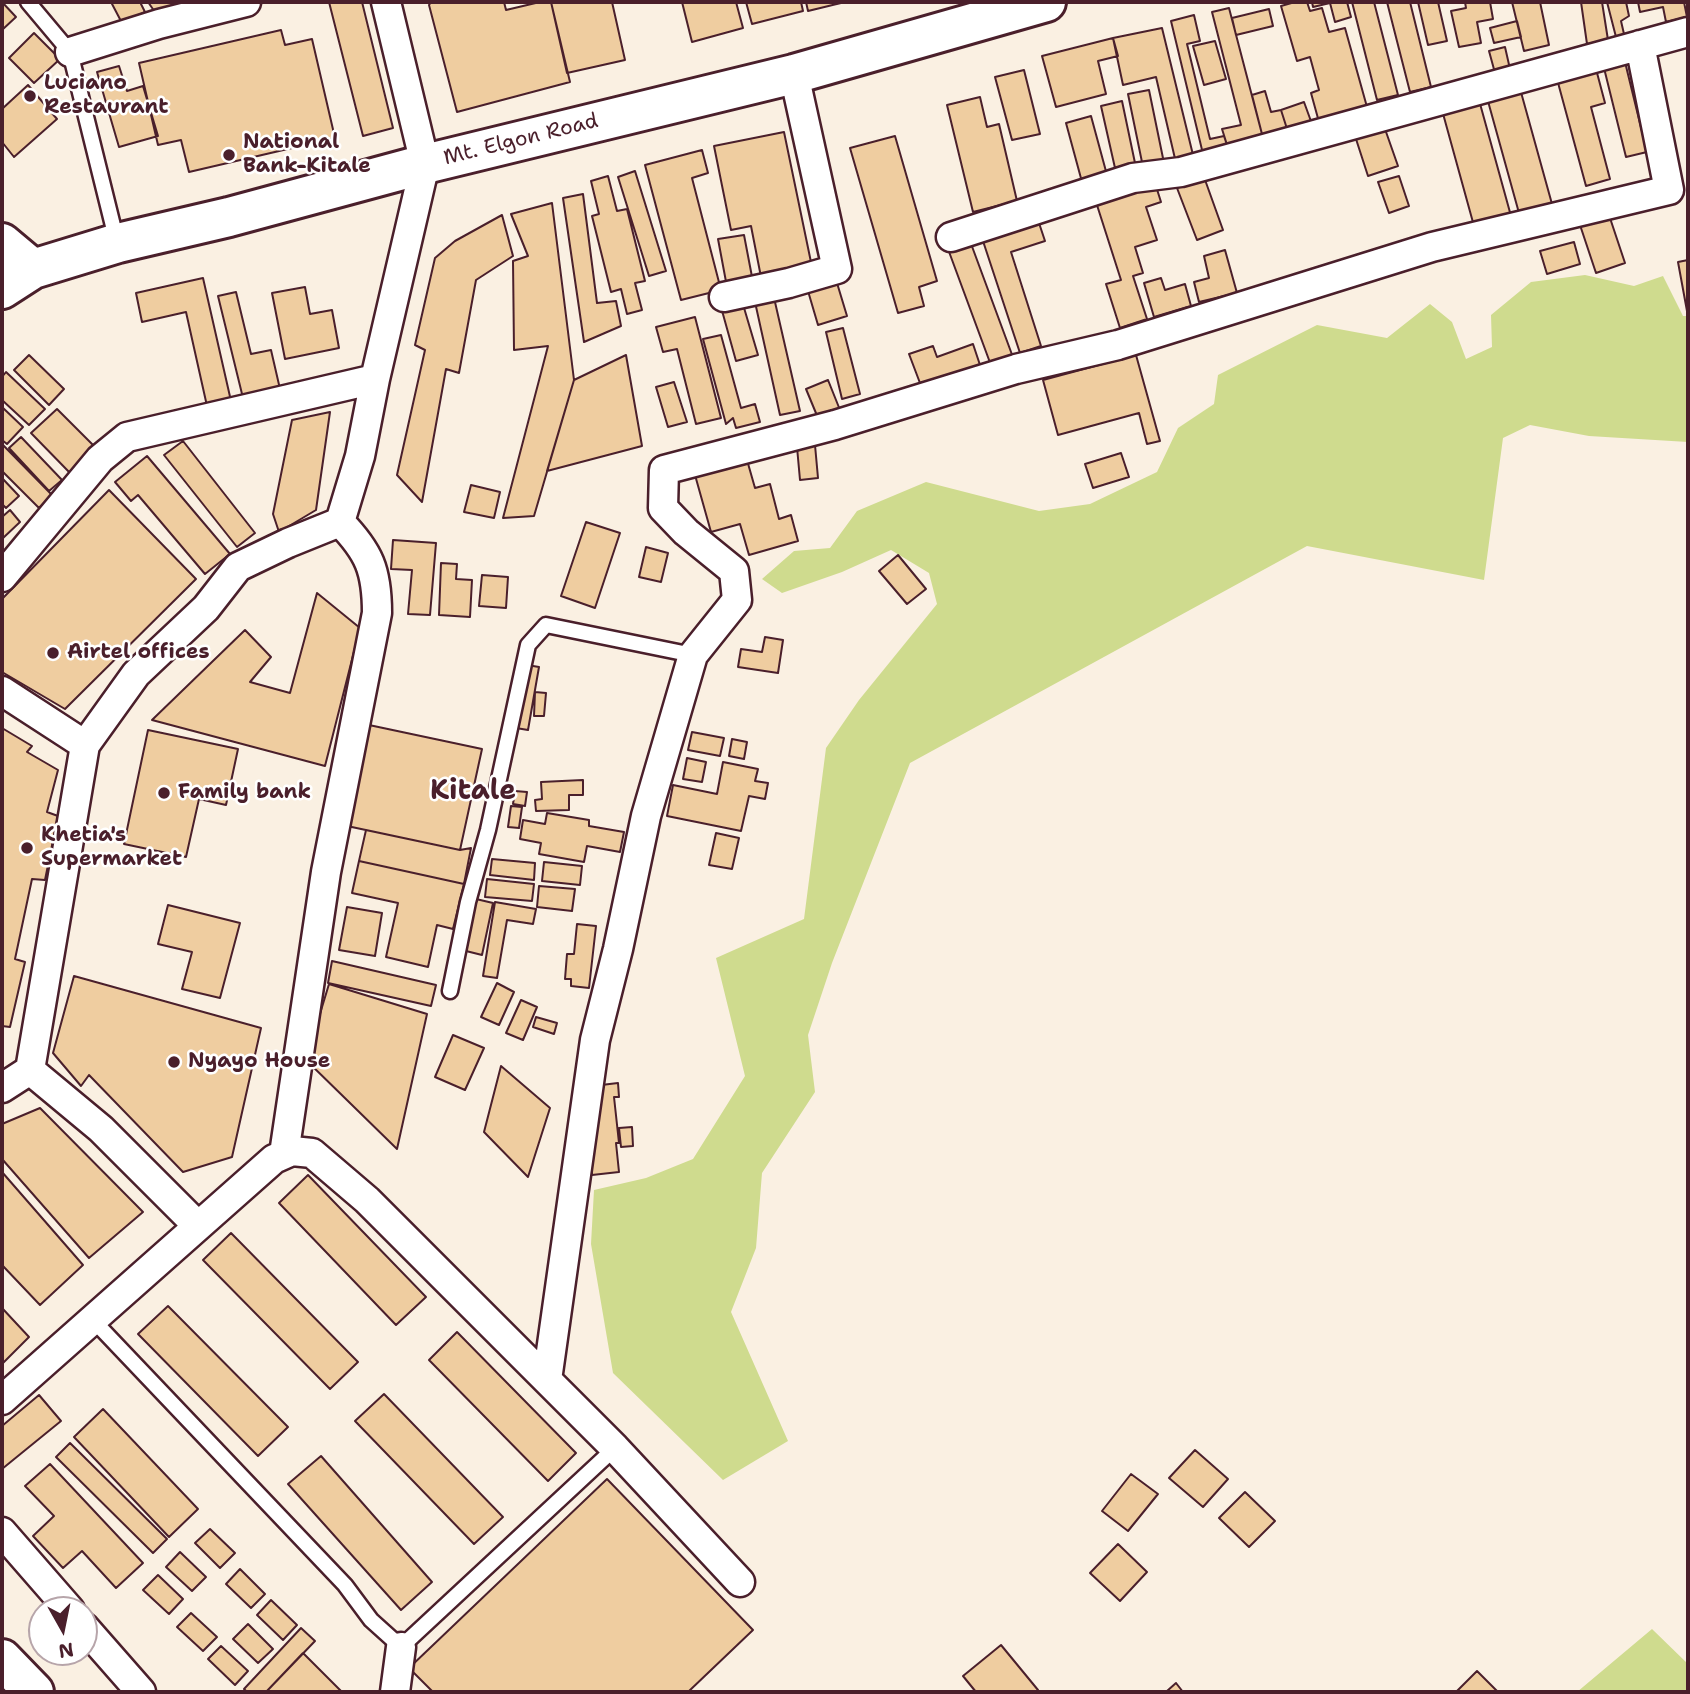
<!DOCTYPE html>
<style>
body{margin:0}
#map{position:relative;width:1690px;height:1694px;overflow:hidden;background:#faf0e2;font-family:"Shantell Sans",sans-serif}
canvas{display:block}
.frame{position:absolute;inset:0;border:4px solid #4a1f2b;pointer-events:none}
.north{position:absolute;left:28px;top:1596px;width:70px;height:70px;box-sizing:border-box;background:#fff;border:2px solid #b7a5aa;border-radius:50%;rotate:171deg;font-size:19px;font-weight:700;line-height:28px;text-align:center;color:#4a1f2b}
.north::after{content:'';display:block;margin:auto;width:24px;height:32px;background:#4a1f2b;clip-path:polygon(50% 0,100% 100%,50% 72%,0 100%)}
</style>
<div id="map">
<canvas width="1690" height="1694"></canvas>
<div class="frame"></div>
<div class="north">N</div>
</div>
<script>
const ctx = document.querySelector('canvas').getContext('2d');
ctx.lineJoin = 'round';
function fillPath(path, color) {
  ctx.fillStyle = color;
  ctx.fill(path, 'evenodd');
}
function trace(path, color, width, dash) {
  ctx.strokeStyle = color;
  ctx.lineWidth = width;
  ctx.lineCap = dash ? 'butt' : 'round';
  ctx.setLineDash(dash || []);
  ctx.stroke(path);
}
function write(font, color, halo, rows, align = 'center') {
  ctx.font = font + ' "Shantell Sans",sans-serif';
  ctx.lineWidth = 5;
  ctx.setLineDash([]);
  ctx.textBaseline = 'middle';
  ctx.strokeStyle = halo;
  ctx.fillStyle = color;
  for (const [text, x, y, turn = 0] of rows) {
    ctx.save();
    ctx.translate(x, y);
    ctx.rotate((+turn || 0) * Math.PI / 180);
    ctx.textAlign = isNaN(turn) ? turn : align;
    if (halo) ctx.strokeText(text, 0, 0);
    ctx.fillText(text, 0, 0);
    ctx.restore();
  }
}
fillPath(new Path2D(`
 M1585 275 1634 286 1663 276 1683 316H1688V442L1589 436 1530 425 1503 438 1484 580 1307 546 910 763 832 963 808 1035 815 1092 762 1173 756 1248 731 1312 788 1441 723 1480 613 1373 591 1244 594 1190 646 1178 693 1159 745 1076 716 958 804 919 826 748 859 700 937 604 929 573 891 550 842 572 782 593 762 579 794 551 830 548 857 511 926 482 1039 511 1090 504 1157 472 1178 428 1214 404 1218 375 1317 325 1387 338 1430 304 1452 322 1466 359 1492 347 1491 315 1531 282Z
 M1652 1629 1688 1664V1692H1577Z`), '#cfdb8e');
const building = new Path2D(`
 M2 2 16 17 2 30Z
 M111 2H140L145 12 122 23Z
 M148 2H208L157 15Z
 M329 2H362L393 128 363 136Z
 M431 2H504L506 10 540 2H551L570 82 457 112 429 5Z
 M551 2H612L625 60 567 73Z
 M682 2H736L743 28 692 42Z
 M746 2H801L803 11 752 24Z
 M806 2H845L808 11Z
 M1295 2H1307L1310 11 1322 8 1329 32 1345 28 1367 107 1319 122 1311 93 1319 90 1310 57 1297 61 1281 6Z
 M1312 2H1347L1351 17 1335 22 1330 3 1313 7Z
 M1352 2H1374L1398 95 1377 100Z
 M1387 2H1410L1431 87 1410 92Z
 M1418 2H1438L1447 41 1428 45Z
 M1465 2H1490L1493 19 1477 22 1481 43 1459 47 1451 11 1466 8Z
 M1512 2H1540L1549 45 1524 51Z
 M1581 2H1602L1608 40 1587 44Z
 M1607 2H1626L1629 16 1621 21 1624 34 1616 37Z
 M1638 2H1684L1687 17 1666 22 1663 7 1640 12Z
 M1229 8 1263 138 1228 148 1222 129 1241 125 1212 12Z
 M1269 9 1273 26 1236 35 1232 18Z
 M1194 15 1200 41 1187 44 1210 139 1224 136 1228 148 1203 154 1171 21Z
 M1517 21 1521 37 1494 43 1490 28Z
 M1162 28 1194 159 1176 163 1156 77 1123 85 1113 38Z
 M281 30 285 45 312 39 335 138 189 172 181 140 158 145 139 63Z
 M34 33 60 59 34 83 9 58Z
 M1113 38 1118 56 1098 61 1106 94 1056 107 1042 56Z
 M1215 41 1226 79 1204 85 1193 46Z
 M1505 47 1510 69 1495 73 1489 51Z
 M1625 62 1647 152 1626 157 1604 68Z
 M119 66 127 91 143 86 158 136 119 147 97 72Z
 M1596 69 1605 103 1591 107 1610 179 1586 186 1557 79Z
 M1024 70 1040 134 1012 140 995 77Z
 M28 85 57 119 14 157 2 142V109Z
 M1519 85 1552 204 1519 213 1486 94Z
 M1149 90 1164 163 1143 167 1128 94Z
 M1265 91 1271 112 1281 110 1288 132 1263 138 1252 95Z
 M980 97 987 127 999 124 1017 201 973 212 947 105Z
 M1479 100 1511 216 1474 226 1442 110Z
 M1122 101 1135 163 1115 168 1101 106Z
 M1304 102 1312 124 1288 132 1281 110Z
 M1091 116 1107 175 1082 182 1066 123Z
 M1385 129 1398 166 1368 176 1356 139Z
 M784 132 812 267 761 277 751 226 731 230 714 146Z
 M895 136 937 281 919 287 924 306 898 313 850 148Z
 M702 150 708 173 692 178 721 290 681 300 645 165Z
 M635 171 666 271 649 276 618 177Z
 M608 176 617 211 627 209 645 281 635 283 642 310 627 314 621 289 611 292 592 216 599 214 591 181Z
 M1399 176 1409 206 1389 213 1378 182Z
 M1204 177 1223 230 1197 240 1177 188Z
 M1155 183 1161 202 1146 207 1157 240 1135 247 1143 273 1133 276 1147 319 1120 328 1106 284 1121 280 1096 202Z
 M583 194 597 303 616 301 621 326 584 342 563 198Z
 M552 203 574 380 534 516 503 518 548 346 514 350 513 261 528 256 511 214Z
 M1608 212 1625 263 1596 273 1579 222Z
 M502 215 513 256 476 280 459 373 446 369 422 502 397 475 425 350 415 345 435 258 455 241Z
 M1038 220 1045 241 1011 252 1041 346 1020 353 982 238Z
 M744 235 753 282 727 287 718 239Z
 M970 241 1014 360 992 368 948 249Z
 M1574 242 1580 264 1547 274 1540 251Z
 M1225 250 1237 293 1199 302 1194 282 1209 278 1204 256Z
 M1688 260V310L1687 311 1678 262Z
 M203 278 231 401 207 406 186 312 142 322 136 293Z
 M1161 278 1165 290 1185 284 1191 306 1154 317 1144 283Z
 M837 283 847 316 818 325 808 291Z
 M305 287 310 314 332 310 339 348 285 359 272 293Z
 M772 289 800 411 780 415 753 293Z
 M236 292 251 354 271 350 280 389 243 398 218 296Z
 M742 301 758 355 736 361 721 307Z
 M695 317 721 418 696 424 677 349 663 352 656 327Z
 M843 328 860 394 842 399 826 332Z
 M721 335 741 408 755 404 760 422 736 428 733 418 726 424 703 339Z
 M973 344 982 371 923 391 909 354 933 346 937 357Z
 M29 355 64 389 49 405 14 370Z
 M626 355 642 446 547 471 574 380Z
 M1136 355 1160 441 1147 444 1139 413 1058 435 1043 380Z
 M6 372 45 409 29 425 2 400V377Z
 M828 380 840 410 818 418 806 389Z
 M674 382 687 422 668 427 656 387Z
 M2 407 23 427 7 444 2 440Z
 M57 409 97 449 71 474 31 433Z
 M330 412 316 510 279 532 273 514 292 420Z
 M21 437 62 480 49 491 9 448Z
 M183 441 255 533 237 547 164 455Z
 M2 444 52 495 39 508 2 471Z
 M815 445 818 478 800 480 797 447Z
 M1121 453 1129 477 1093 488 1085 464Z
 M147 456 230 554 205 574 138 495 131 501 115 482Z
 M747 460 755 488 770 484 779 519 791 515 798 541 749 555 740 524 711 532 695 475Z
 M2 478 19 496 6 508 2 504Z
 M471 485 500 492 494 518 464 512Z
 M109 490 196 579 65 709 2 672V599Z
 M10 510 20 522 2 539V517Z
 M586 522 620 533 595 608 561 596Z
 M393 540 436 543 430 615 408 614 412 570 391 569Z
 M646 547 668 553 661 582 639 577Z
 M898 555 926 589 907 604 879 571Z
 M441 563 457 564 456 579 472 580 470 617 439 615Z
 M482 575 508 577 506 608 479 606Z
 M317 593 360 628 325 766 152 720 245 630 271 657 250 682 290 693Z
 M765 637 783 640 778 673 738 667 741 649 762 652Z
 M527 665 539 667 528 730 516 728Z
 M535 692 546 693 544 716H534Z
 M369 725 482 749 460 850 347 826Z
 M2 728 32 746 27 752 58 770 47 812 58 816 45 880 32 879 15 959 25 962 10 1027 2 1026Z
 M148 730 238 749 226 805 199 799 186 857 124 844Z
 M692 732 724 738 720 756 688 750Z
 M732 739 747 742 744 759 729 756Z
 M687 758 706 762 702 782 683 779Z
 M723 762 758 769 755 781 768 783 765 799 749 796 741 831 667 816 673 785 717 794Z
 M583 780V795H569V810L536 811 535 800 542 799 541 782Z
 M515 791 527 792 525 806 513 804Z
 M511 806 522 807 519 828 508 827Z
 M547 813 589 820V826L624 832 620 852 587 846 584 862 539 854 541 843 520 839 523 820 545 824Z
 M366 830 460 850 471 848 464 884 359 861Z
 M716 833 739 838 732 869 709 865Z
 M492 859 535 863 534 880 490 875Z
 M359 861 464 884 453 929 437 925 428 967 386 957 398 903 352 893Z
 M544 862 582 866 580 885 542 881Z
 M487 879 534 884 532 901 485 897Z
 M539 886 575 889 572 911 537 907Z
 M476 899 493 903 482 955 466 951Z
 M495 902 536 909 533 924 507 920 497 978 483 976Z
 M168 905 240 923 220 998 182 989 192 952 158 944Z
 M347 907 382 913 375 956 339 950Z
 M577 924 596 926 589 988 571 986V979H565L567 954H574Z
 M332 961 436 985 431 1006 328 983Z
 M74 976 261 1028 232 1157 183 1172 89 1075 81 1086 53 1053Z
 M497 983 514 992 499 1025 481 1017Z
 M329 984 427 1014 397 1149 306 1060Z
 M521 1000 537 1007 523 1040 506 1033Z
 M536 1017 557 1023 554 1034 533 1027Z
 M453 1035 484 1048 465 1090 435 1077Z
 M501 1066 550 1108 528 1177 484 1132Z
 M618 1083 619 1097H614L619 1143H616L619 1172 592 1175 586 1111 593 1086Z
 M40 1108 143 1212 89 1258 2 1159V1124Z
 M632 1127 633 1146 621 1147 619 1128Z
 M2 1172 83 1265 40 1305 2 1265Z
 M308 1175 426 1297 396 1325 279 1203Z
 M231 1233 358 1362 330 1389 203 1260Z
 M168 1306 288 1427 258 1456 138 1334Z
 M2 1308 29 1337 2 1364Z
 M457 1332 576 1453 548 1481 429 1360Z
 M384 1394 503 1517 474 1544 355 1421Z
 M39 1395 61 1421 2 1469V1426Z
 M103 1409 198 1509 169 1537 74 1437Z
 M70 1443 167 1539 153 1553 56 1457Z
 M1195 1450 1228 1479 1203 1507 1169 1478Z
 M321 1456 432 1582 401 1610 288 1484Z
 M50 1464 143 1563 116 1588 82 1551 63 1568 33 1536 54 1516 25 1486Z
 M1131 1474 1158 1494 1128 1531 1102 1511Z
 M607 1479 753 1630 688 1692H433L409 1668Z
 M1245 1492 1275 1521 1249 1547 1219 1518Z
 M210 1529 235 1553 220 1568 195 1543Z
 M1118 1544 1147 1572 1120 1601 1090 1573Z
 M180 1552 206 1577 192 1591 166 1567Z
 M240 1569 265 1594 251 1608 226 1584Z
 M158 1575 183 1599 169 1614 143 1590Z
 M271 1600 297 1625 283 1640 257 1615Z
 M191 1613 217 1637 203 1651 177 1627Z
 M248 1624 273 1649 258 1663 233 1639Z
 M301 1628 315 1641 266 1692H247L244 1689Z
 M1001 1645 1038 1690 1035 1692H976L963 1676Z
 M221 1646 248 1671 235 1685 208 1659Z
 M303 1653 342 1692H266Z
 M1477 1671 1498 1692H1456Z
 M1176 1683 1183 1692 1167 1691Z`);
fillPath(building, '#efcda0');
trace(building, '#4a1f2b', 2);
const lane = new Path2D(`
 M28 2 70 52 117 242
 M450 991 468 902 488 830 528 645 546 625 693 655
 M93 1320 345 1585 371 1620 401 1647 615 1448`);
const street = new Path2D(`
 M70 52 159 24 246 2
 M951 237 1133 178 1181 172 1688 32
 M724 297 789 283 837 269 794 74
 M340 522 360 456 375 379 425 164 386 2
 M2 577 100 459 127 437 375 379
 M2 691 85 745
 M30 1070 101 1129 198 1226
 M2 1088 30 1070 85 745 136 674 206 608 238 567 288 543 340 522
 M284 1154 326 872 377 613C377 570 369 552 340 522
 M547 1380 595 1040 618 949 646 816 693 655 737 600 734 571 686 532 663 508 664 470 835 425 1016 369 1118 345 1432 247 1669 190 1640 45
 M2 1400 274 1159 292 1151 312 1153 367 1200 615 1448 740 1582
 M2 1532 70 1610
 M84 1627 141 1692
 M395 1692 401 1647`);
const secondary = new Path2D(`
 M2 243 33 269
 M2 289 33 269 118 243 229 217 425 164 794 74 1046 2`);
const highway = new Path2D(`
 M2 1659 34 1692`);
trace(lane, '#4a1f2b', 19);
trace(street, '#4a1f2b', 33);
trace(secondary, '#4a1f2b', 44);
trace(highway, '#4a1f2b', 44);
trace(lane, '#fff', 14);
trace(street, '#fff', 28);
trace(secondary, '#fff', 38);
trace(highway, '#fff', 38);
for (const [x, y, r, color] of [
 [30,96,7,"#4a1f2b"],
 [229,155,7,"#4a1f2b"],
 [53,653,7,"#4a1f2b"],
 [164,793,7,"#4a1f2b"],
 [27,848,7,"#4a1f2b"],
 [174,1062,7,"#4a1f2b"]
]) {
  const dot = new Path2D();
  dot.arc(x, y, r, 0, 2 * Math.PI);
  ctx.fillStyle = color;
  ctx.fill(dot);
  trace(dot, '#fff', 2.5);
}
write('bold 21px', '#4a1f2b', '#fff', [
 ["Luciano",44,84],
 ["Restaurant",44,108],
 ["National",243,143],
 ["Bank-Kitale",243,167],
 ["Airtel offices",67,653],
 ["Family bank",178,793],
 ["Khetia's",41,836],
 ["Supermarket",41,860],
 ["Nyayo House",188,1062]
], 'left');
write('21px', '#4a1f2b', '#fff', [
 ["Mt. Elgon Road",521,140,-14]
]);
write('bold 28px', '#4a1f2b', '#fff', [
 ["Kitale",473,792]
]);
</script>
